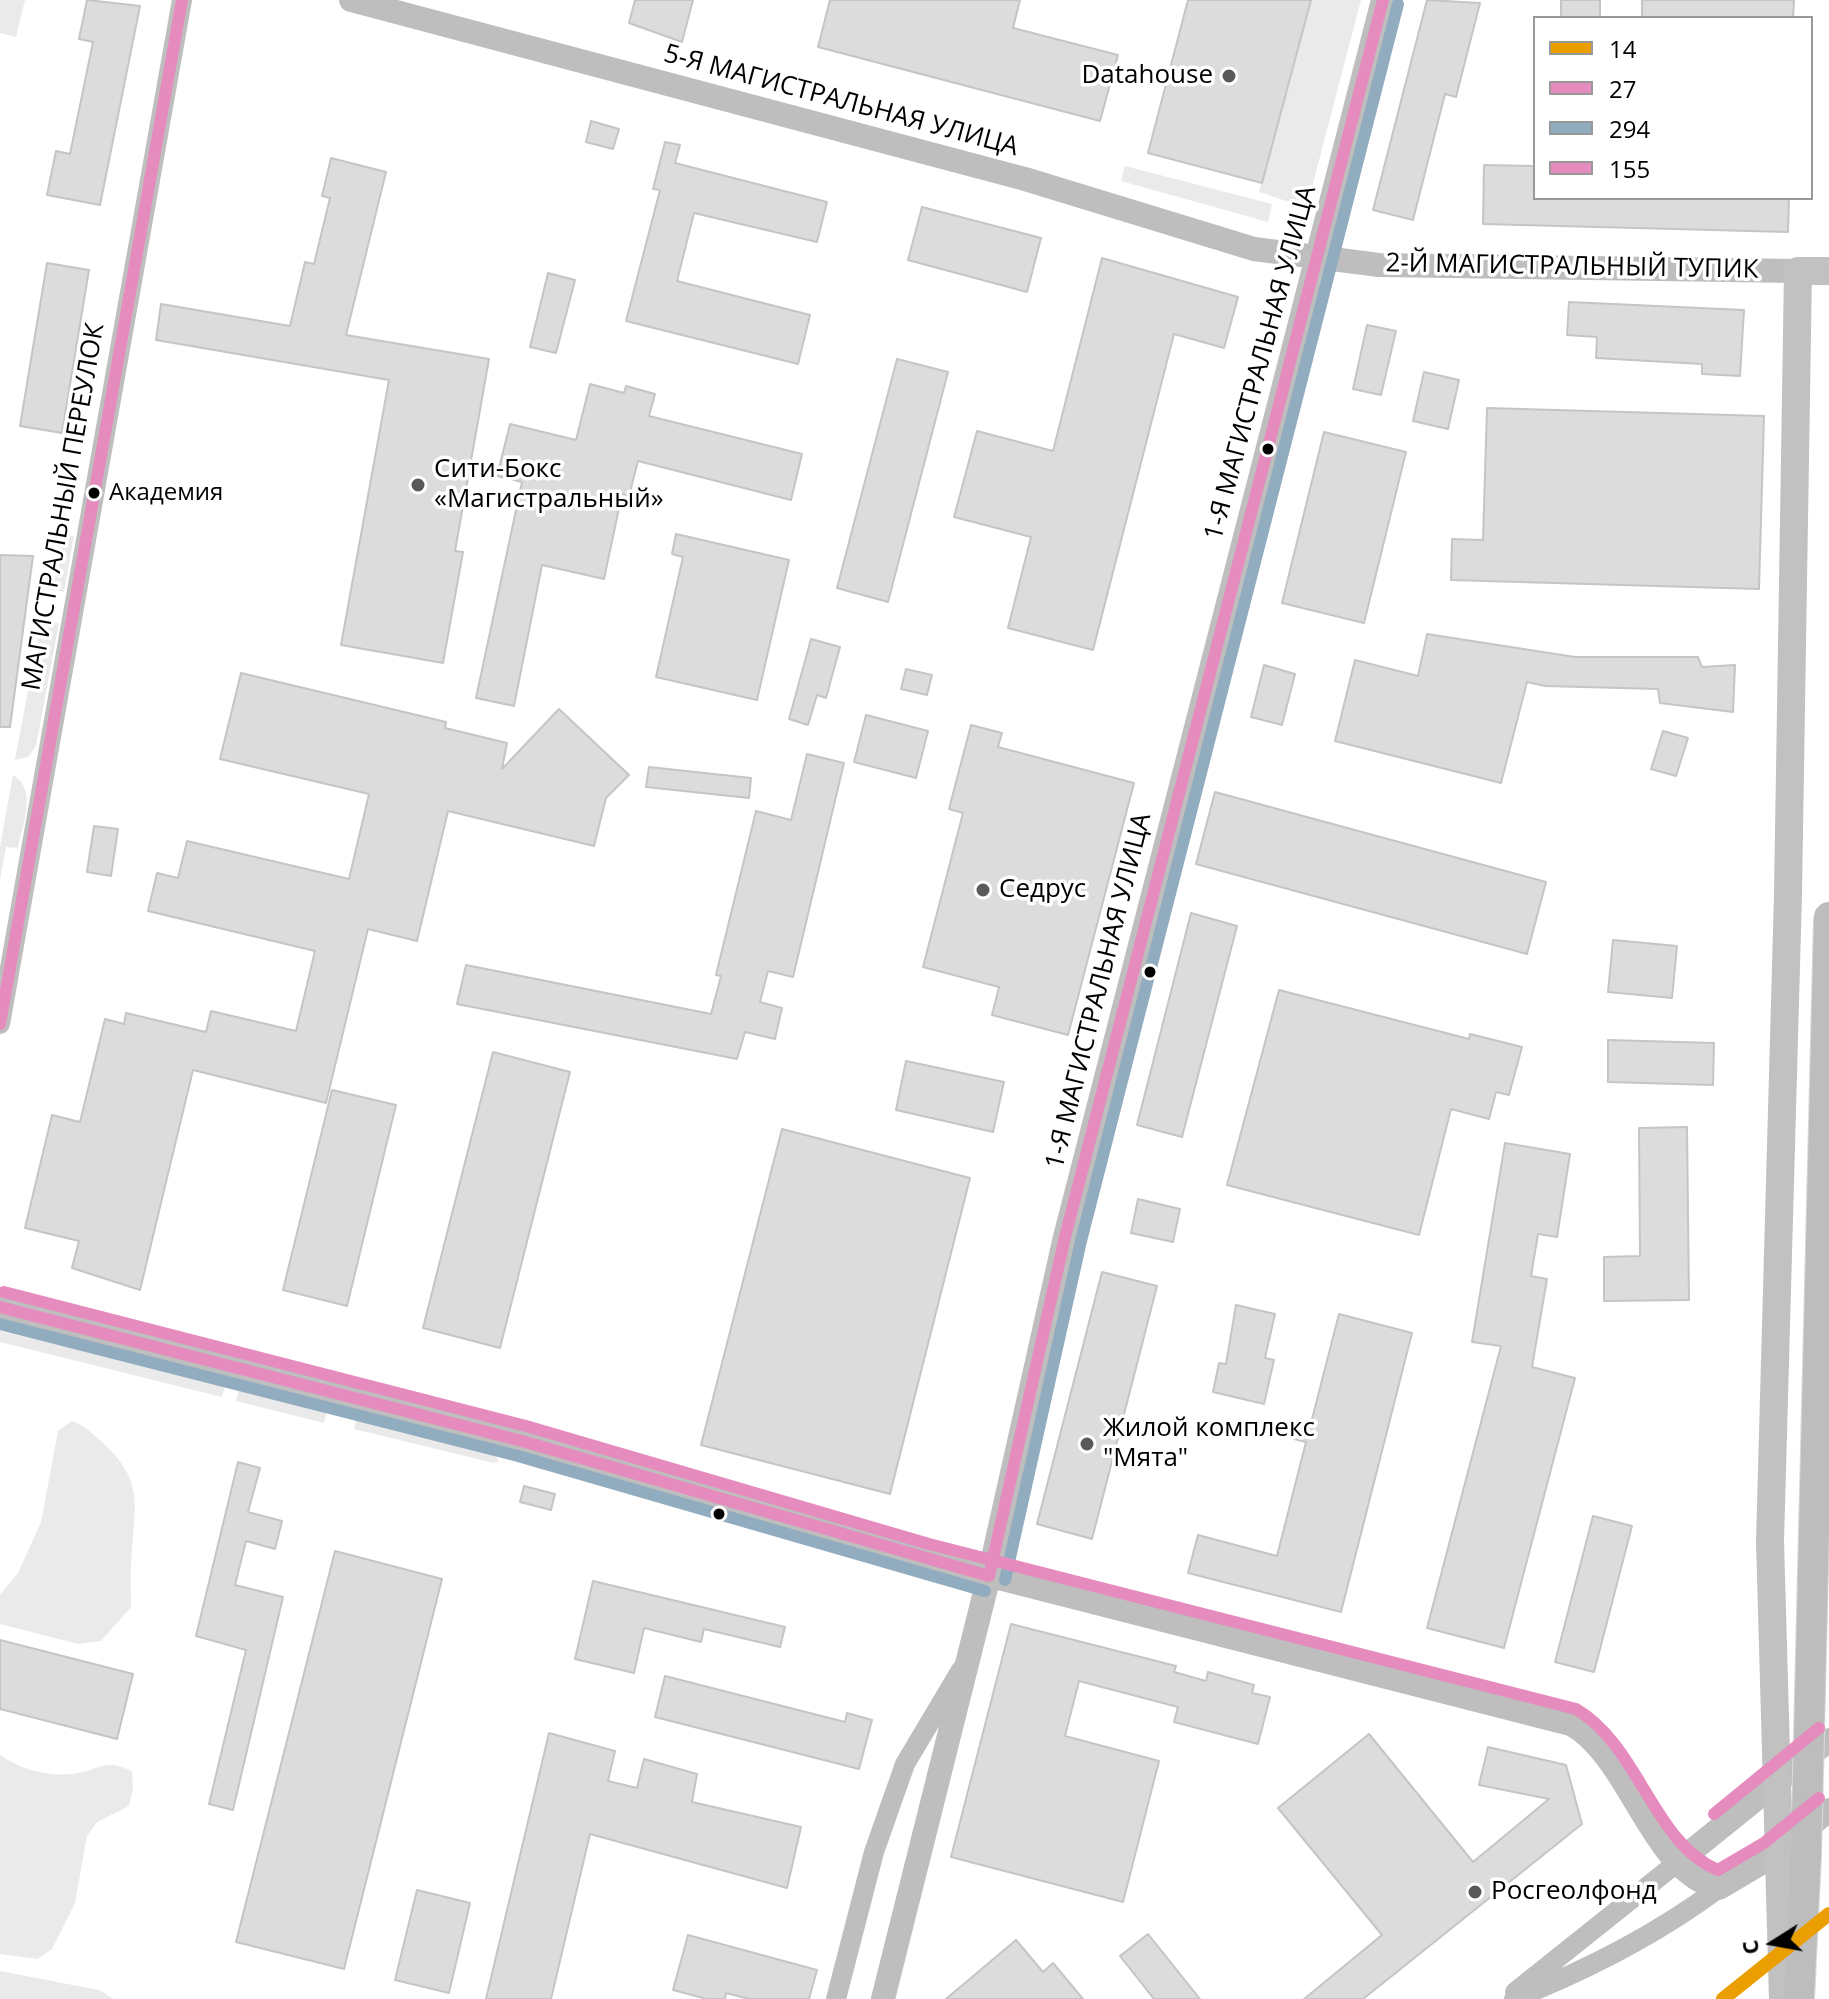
<!DOCTYPE html>
<meta charset="utf-8">
<style>
body{margin:0}
#map{position:relative;width:1829px;height:1999px;overflow:hidden;background:#fff;font-family:"Open Sans",sans-serif}
canvas{display:block}
.legend{position:absolute;left:1533px;top:16px;width:280px;height:184px;box-sizing:border-box;background:#fff;border:2px solid #999;margin:0;padding:10px 14px;list-style:none;font-size:24px;color:#000}
.legend li{display:flex;align-items:center;gap:16px;height:40px}
.legend b{width:40px;border:2px solid #999}
.north{position:absolute;left:1733px;top:1903px;width:80px;height:80px;-webkit-text-stroke:6px #fff;paint-order:stroke;rotate:259deg;font-size:22px;font-weight:700;line-height:32px;text-align:center;color:#000}
.north::after{content:'';display:block;margin:auto;width:28px;height:36px;background:#000;clip-path:polygon(50% 0,100% 100%,50% 72%,0 100%)}
</style>
<div id="map">
<canvas width="1829" height="1999"></canvas>
<ul class="legend">
<li><b style="height:10px;background:#eb9e00"></b>14</li>
<li><b style="height:10px;background:#e68bbd"></b>27</li>
<li><b style="height:10px;background:#92acbf"></b>294</li>
<li><b style="height:10px;background:#e68bbd"></b>155</li>
</ul>
<div class="north">С</div>
</div>
<script>
const ctx = document.querySelector('canvas').getContext('2d');
ctx.lineJoin = 'round';
function fillPath(path, color) {
  ctx.fillStyle = color;
  ctx.fill(path, 'evenodd');
}
function trace(path, color, width, dash) {
  ctx.strokeStyle = color;
  ctx.lineWidth = width;
  ctx.lineCap = dash ? 'butt' : 'round';
  ctx.setLineDash(dash || []);
  ctx.stroke(path);
}
function write(font, color, halo, rows, align = 'center') {
  ctx.font = font + ' "Open Sans",sans-serif';
  ctx.lineWidth = 7;
  ctx.setLineDash([]);
  ctx.textBaseline = 'middle';
  ctx.strokeStyle = halo;
  ctx.fillStyle = color;
  for (const [text, x, y, turn = 0] of rows) {
    ctx.save();
    ctx.translate(x, y);
    ctx.rotate((+turn || 0) * Math.PI / 180);
    ctx.textAlign = isNaN(turn) ? turn : align;
    if (halo) ctx.strokeText(text, 0, 0);
    ctx.fillText(text, 0, 0);
    ctx.restore();
  }
}
fillPath(new Path2D(`
 M0 0H25L16 37 0 33Z
 M1311 0H1361L1311 191C1300 211 1277 197 1259 192Z
 M1125 166 1272 204 1268 222 1121 181Z
 M57 533 74 536 64 592 47 589Z
 M41 620 59 623 36 746 28 757 15 760Z
 M13 775C38 789 22 826 18 848L6 847 0 880V847Z
 M0 1331 225 1385 222 1397 0 1342Z
 M239 1388 327 1410 324 1423 236 1401Z
 M357 1417 479 1447 490 1451 499 1461 494 1463 354 1429Z
 M72 1421C86 1426 91 1433 102 1442 142 1479 136 1500 132 1550 130 1569 131 1588 131 1607L101 1641 78 1644 0 1624V1595L18 1573 41 1522 58 1431Z
 M0 1755C21 1770 52 1778 78 1773 103 1768 105 1759 132 1771L133 1789 129 1806 97 1822 87 1836 75 1903 52 1949 37 1959 0 1954Z
 M0 1971 99 1990 114 1999H0Z`), '#eaeaea');
const building = new Path2D(`
 M87 0 140 6 100 205 47 195 56 151 70 154 93 42 79 39Z
 M635 0H693L682 42 629 23Z
 M830 0H1020L1013 28 1118 55 1100 121 818 47Z
 M1188 0H1311L1262 183 1148 153Z
 M1427 0 1480 3 1456 97 1445 94 1413 220 1373 210Z
 M1561 0H1600V18H1561Z
 M1642 0H1794L1793 18H1642Z
 M591 121 619 129 613 149 586 142Z
 M665 142 680 145 675 163 827 202 817 242 694 213 677 281 810 315 798 364 626 321 660 190 653 189Z
 M331 158 386 172 346 335 489 359 455 551 463 552 443 663 341 645 389 380 156 340 161 304 290 326 305 262 314 264 330 198 322 196Z
 M1484 165 1535 166V198H1789L1788 232 1483 224Z
 M922 207 1041 238 1027 292 908 260Z
 M1102 258 1238 297 1224 348 1174 334 1093 650 1008 628 1031 537 954 517 977 431 1053 451Z
 M47 263 89 270 62 433 20 426Z
 M548 273 575 280 556 353 530 347Z
 M1569 302 1744 310 1740 376 1702 374V364L1596 358 1597 337 1567 335Z
 M1367 325 1396 331 1381 395 1353 389Z
 M897 359 948 372 888 602 837 588Z
 M1424 372 1459 380 1448 429 1413 421Z
 M590 384 624 393 626 386 655 394 649 416 802 454 791 500 638 461 629 496 622 494 604 579 542 565 514 706 476 698 522 482 497 476 510 424 576 440Z
 M1487 408 1764 416 1759 589 1451 580 1452 539 1483 540Z
 M1324 432 1406 452 1364 623 1282 603Z
 M676 534 789 560 757 700 656 677 683 557 672 554Z
 M0 555 33 556 10 727H0Z
 M1427 634 1575 657H1698L1702 667 1735 665 1733 712 1660 703 1658 689 1545 686 1527 682 1501 783 1335 741 1355 660 1418 676Z
 M811 639 840 647 826 698 817 695 808 725 789 719Z
 M1264 665 1295 674 1282 725 1251 717Z
 M906 669 932 675 927 695 901 689Z
 M241 673 446 722 445 728 507 743 502 769 559 709 629 775 606 798 594 846 448 811 417 941 368 929 326 1103 193 1070 140 1290 72 1268 79 1241 25 1228 52 1115 80 1122 105 1019 124 1024 126 1013 206 1032 211 1011 296 1031 315 951 148 911 157 873 178 878 187 841 349 879 369 794 220 759Z
 M866 715 928 731 916 778 854 762Z
 M971 725 1002 733 998 747 1134 783 1068 1035 992 1015 999 987 923 967 963 813 949 809Z
 M1663 731 1688 738 1676 776 1651 769Z
 M807 754 844 763 793 977 768 971 760 1002 782 1008 775 1039 745 1032 737 1059 457 1004 466 965 711 1014 721 976 716 975 756 811 791 820Z
 M649 767 751 778 749 798 646 787Z
 M1215 792 1546 882 1527 954 1196 864Z
 M94 826 118 829 111 876 87 872Z
 M1191 913 1237 926 1182 1137 1137 1125Z
 M1613 940 1677 946 1672 998 1608 992Z
 M1279 990 1469 1039 1470 1034 1522 1047 1509 1095 1496 1092 1489 1119 1451 1109 1419 1235 1227 1185Z
 M1608 1040 1714 1043 1713 1085 1608 1082Z
 M493 1052 570 1072 500 1348 423 1328Z
 M906 1061 1004 1082 993 1132 896 1110Z
 M332 1090 396 1105 347 1306 283 1290Z
 M1687 1127 1689 1300 1604 1301V1257L1640 1256 1639 1128Z
 M782 1129 970 1178 890 1494 701 1445Z
 M1505 1143 1570 1154 1557 1237 1538 1234 1531 1276 1547 1279 1532 1367 1575 1378 1504 1648 1427 1628 1501 1346 1472 1342Z
 M1138 1199 1180 1209 1173 1242 1131 1233Z
 M1102 1272 1157 1286 1092 1539 1037 1524Z
 M1236 1305 1275 1314 1265 1358 1274 1360 1264 1404 1213 1392 1219 1363 1226 1364Z
 M1339 1314 1412 1333 1341 1612 1188 1573 1198 1535 1277 1556 1306 1442 1294 1439 1299 1420 1311 1423Z
 M238 1462 260 1468 248 1512 282 1521 275 1549 246 1541 235 1585 283 1597 233 1810 209 1804 246 1650 196 1636Z
 M524 1486 555 1494 551 1510 520 1502Z
 M1593 1516 1632 1526 1594 1672 1555 1662Z
 M335 1551 442 1579 344 1969 236 1942Z
 M593 1581 785 1627 780 1647 704 1629 701 1642 644 1628 634 1673 575 1659Z
 M1011 1624 1176 1666 1174 1672 1206 1681 1208 1672 1254 1685 1252 1693 1270 1697 1258 1744 1174 1722 1178 1707 1079 1681 1065 1736 1159 1761 1123 1902 951 1857Z
 M0 1640 133 1674 117 1739 0 1709Z
 M665 1676 845 1722 847 1713 872 1720 859 1769 655 1717Z
 M549 1733 615 1751 608 1781 637 1788 644 1759 697 1774 692 1802 801 1827 787 1888 590 1834 551 1999H486Z
 M1369 1734 1473 1862 1549 1799 1479 1785 1488 1747 1566 1765 1582 1824 1363 1999H1304L1382 1935 1278 1808Z
 M417 1890 470 1903 449 1993 395 1980Z
 M1148 1934 1200 1999H1154L1120 1956Z
 M688 1935 817 1970 809 1999H749L726 1993 725 1999H707L673 1990Z
 M1016 1940 1043 1972 1053 1963 1083 1999H946Z`);
fillPath(building, '#dcdcdc');
trace(building, '#c5c5c5', 2);
trace(new Path2D(`
 M0 1024 182 0
 M1515 1992 1678 1862
 M836 1999 874 1852 905 1764 961 1670
 M1514 1999C1587 1970 1656 1935 1719 1888`), '#bebebe', 20);
trace(new Path2D(`
 M351 0 1025 179 1254 249 1379 265 1798 271
 M0 1307 522 1441 925 1559 1571 1724C1631 1757 1652 1874 1719 1888L1773 1856 1829 1810
 M1678 1862 1829 1740
 M883 1999 989 1576 1065 1237 1383 0`), '#bebebe', 24);
trace(new Path2D(`
 M1770 1541 1788 894 1798 271H1829`), '#c1c1c1', 28);
const primaryBridge = new Path2D(`
 M1799 1999 1806 1856 1829 917`);
trace(primaryBridge, '#dbdbdb', 32, []);
trace(new Path2D(`
 M1770 1541 1783 1999`), '#c1c1c1', 28);
trace(primaryBridge, '#bdbdbd', 30);
trace(new Path2D(`
 M0 1024 182 0
 M0 1307 522 1441 989 1576
 M989 1576 1065 1237 1383 0`), '#e68bbd', 12);
trace(new Path2D(`
 M0 1324 518 1456 985 1591
 M1005 1580 1081 1241 1398 4`), '#92acbf', 12);
trace(new Path2D(`
 M4 1292 526 1426 929 1544 1576 1709C1640 1747 1653 1843 1718 1870L1764 1843 1819 1798
 M1714 1814 1819 1728`), '#e68bbd', 12);
trace(new Path2D(`
 M1723 1999 1829 1914`), '#eb9e00', 14);
for (const [x, y, r, color] of [
 [1229,76,8,"#595959"],
 [1268,449,7,"#000"],
 [418,485,8,"#595959"],
 [94,493,7,"#000"],
 [983,890,8,"#595959"],
 [1150,972,7,"#000"],
 [1087,1444,8,"#595959"],
 [719,1514,7,"#000"],
 [1475,1892,8,"#595959"]
]) {
  const dot = new Path2D();
  dot.arc(x, y, r, 0, 2 * Math.PI);
  ctx.fillStyle = color;
  ctx.fill(dot);
  trace(dot, '#fff', 3);
}
write('24px', '#000', '#fff', [
 ["Академия",109,493]
], 'left');
write('26px', '#000', '#fff', [
 ["Datahouse",1213,76,"right"],
 ["Сити-Бокс",434,470],
 ["«Магистральный»",434,500],
 ["Седрус",999,890],
 ["Жилой комплекс",1103,1429],
 ["\"Мята\"",1103,1459],
 ["Росгеолфонд",1491,1892]
], 'left');
write('26px', '#000', '#fff', [
 ["5-Я МАГИСТРАЛЬНАЯ УЛИЦА",841,101,15],
 ["2-Й МАГИСТРАЛЬНЫЙ ТУПИК",1572,267,1],
 ["1-Я МАГИСТРАЛЬНАЯ УЛИЦА",1261,363,-75],
 ["МАГИСТРАЛЬНЫЙ ПЕРЕУЛОК",64,507,-80],
 ["1-Я МАГИСТРАЛЬНАЯ УЛИЦА",1099,991,-76]
]);
</script>
